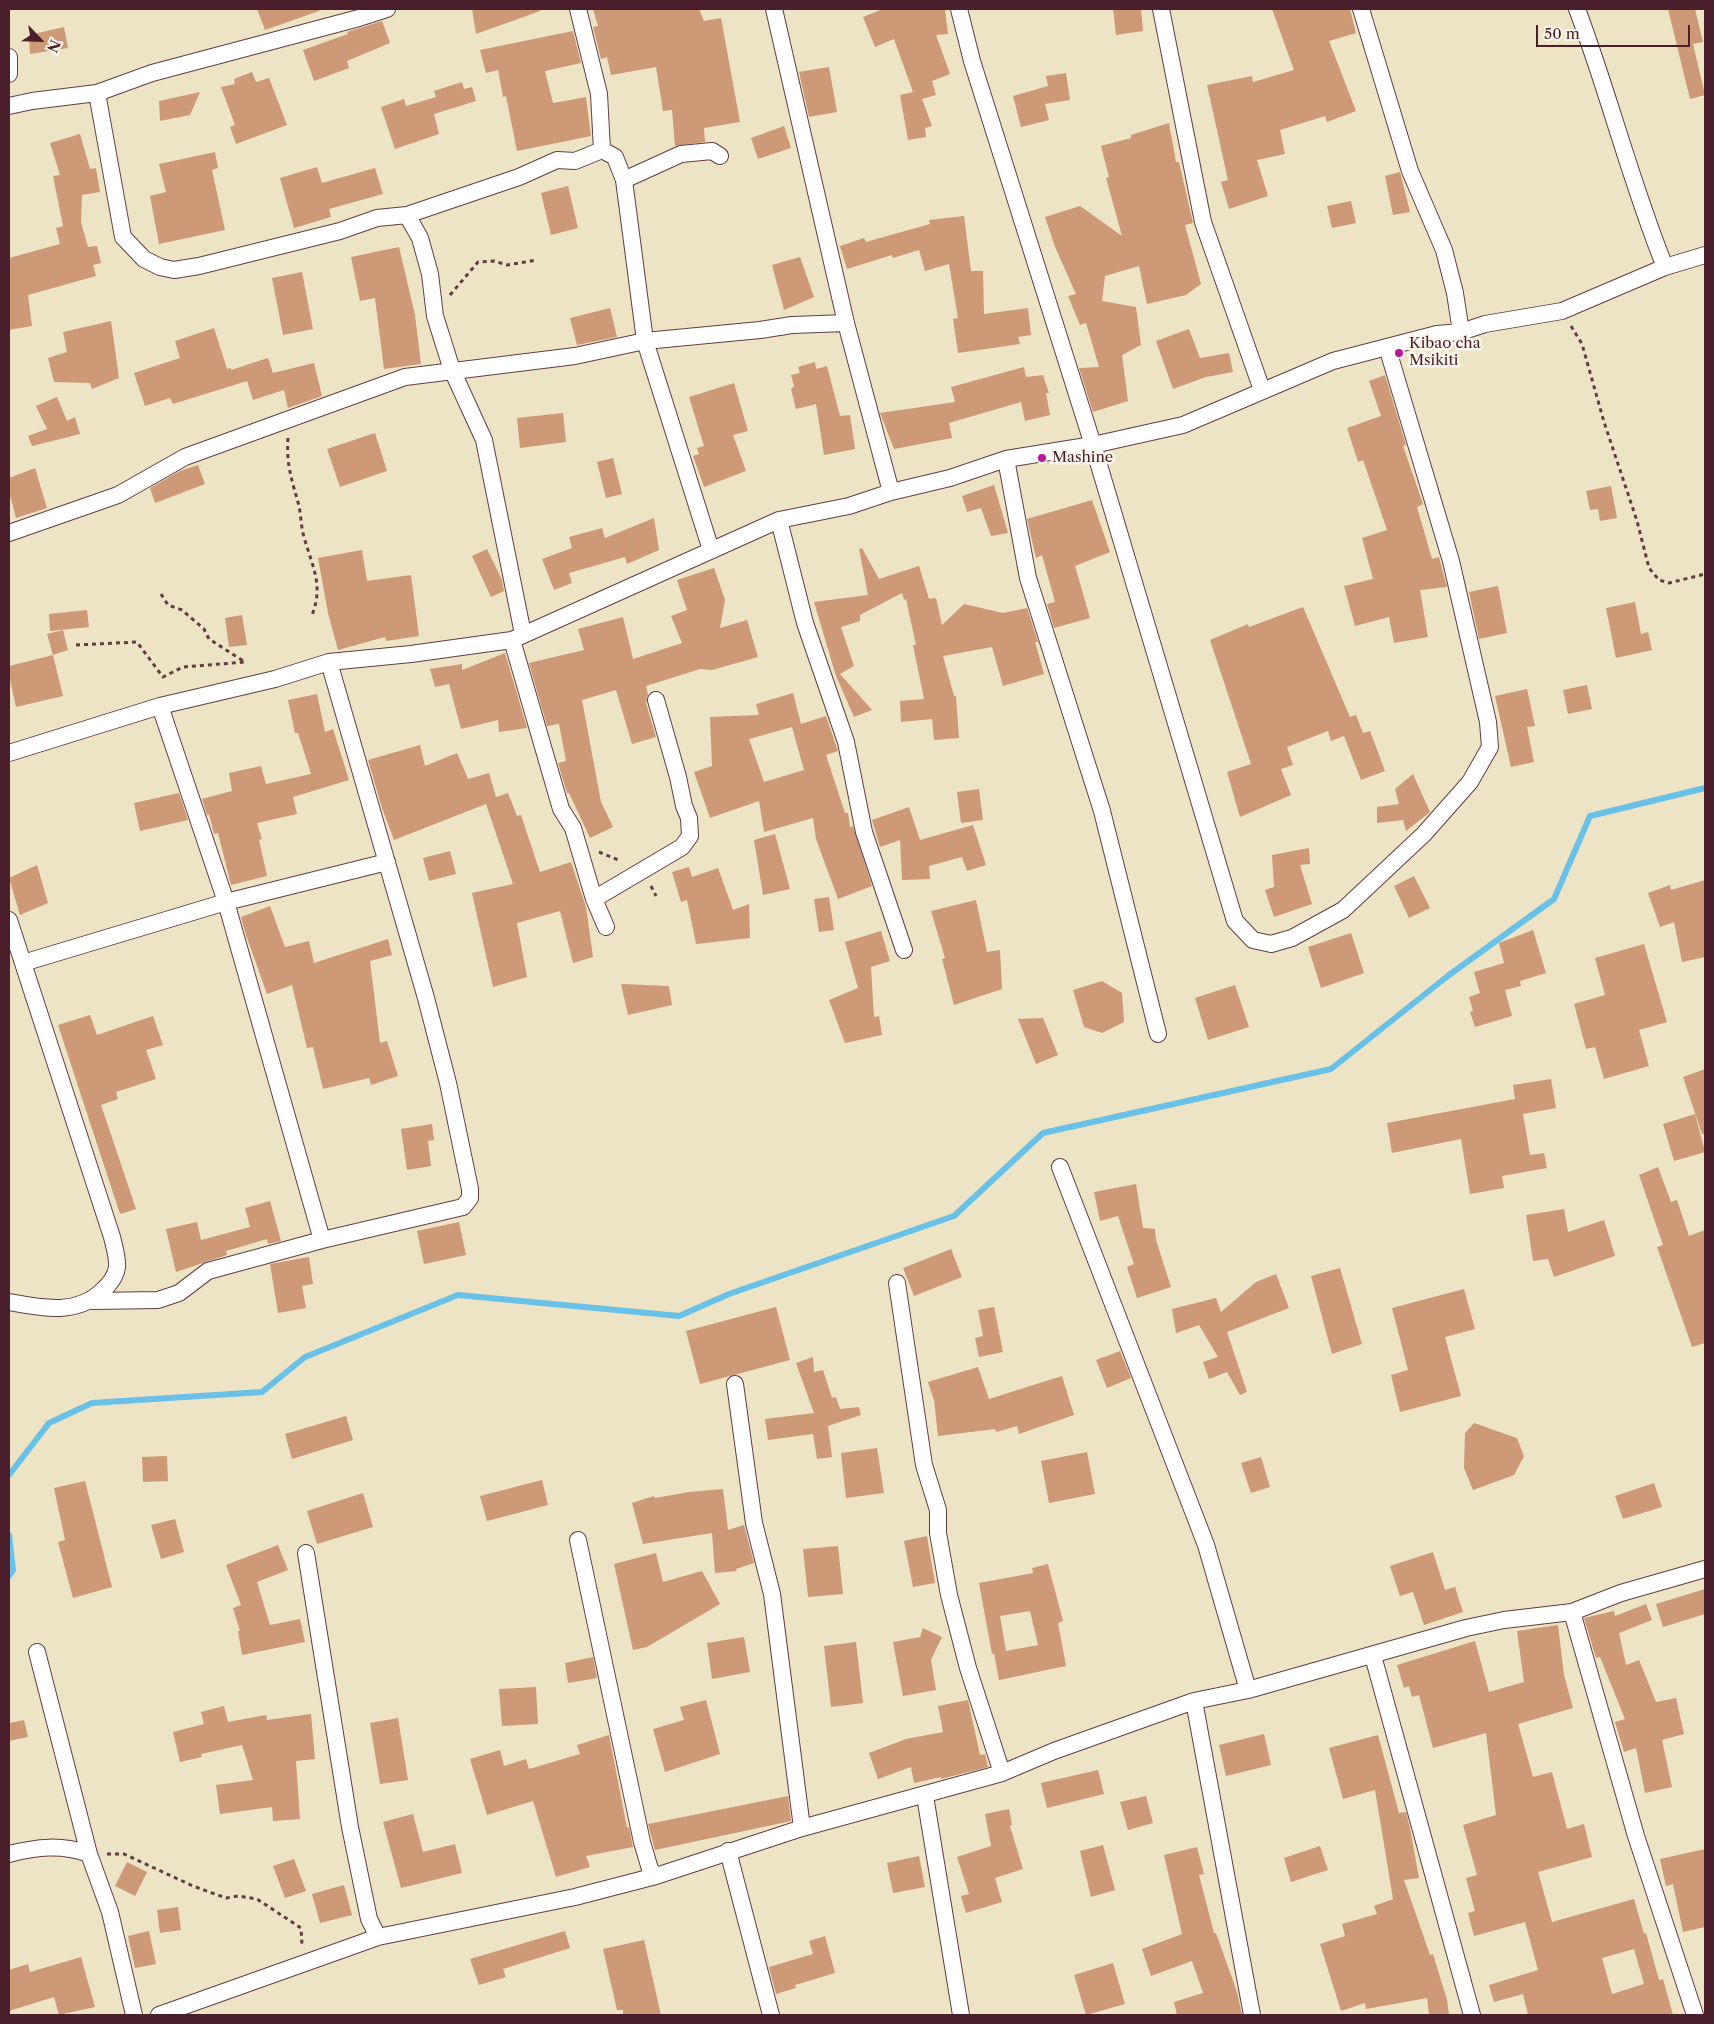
<!DOCTYPE html>
<style>
body{margin:0}
#map{position:relative;width:1714px;height:2024px;overflow:hidden;background:#ede4c6;font-family:"Libre Caslon Text",serif}
canvas{display:block}
.frame{position:absolute;inset:0;border:10px solid #4a1f2b;pointer-events:none}
.north{position:absolute;left:15px;top:15px;width:50px;height:50px;-webkit-text-stroke:4px #fbf7ec;paint-order:stroke;rotate:114deg;font-size:14px;font-weight:700;line-height:20px;text-align:center;color:#4a1f2b}
.north::after{content:'';display:block;margin:auto;width:18px;height:22px;background:#4a1f2b;clip-path:polygon(50% 0,100% 100%,50% 72%,0 100%)}
.scale{position:absolute;left:1536px;top:25px;width:154px;height:22px;box-sizing:border-box;border:2px solid #4a1f2b;border-top:0;padding-left:6px;font-size:15px;line-height:18px;white-space:nowrap;color:#4a1f2b;-webkit-text-stroke:4px #fbf7ec;paint-order:stroke}
</style>
<div id="map">
<canvas width="1714" height="2024"></canvas>
<div class="frame"></div>
<div class="north">N</div>
<div class="scale">50 m</div>
</div>
<script>
const ctx = document.querySelector('canvas').getContext('2d');
ctx.lineJoin = 'round';
function trace(path, color, width, dash) {
  ctx.strokeStyle = color;
  ctx.lineWidth = width;
  ctx.lineCap = dash ? 'butt' : 'round';
  ctx.setLineDash(dash || []);
  ctx.stroke(path);
}
function fillPath(path, color) {
  ctx.fillStyle = color;
  ctx.fill(path, 'evenodd');
}
function write(font, color, halo, rows, align = 'center') {
  ctx.font = font + ' "Libre Caslon Text",serif';
  ctx.lineWidth = 5;
  ctx.setLineDash([]);
  ctx.textBaseline = 'middle';
  ctx.strokeStyle = halo;
  ctx.fillStyle = color;
  for (const [text, x, y, turn = 0] of rows) {
    ctx.save();
    ctx.translate(x, y);
    ctx.rotate((+turn || 0) * Math.PI / 180);
    ctx.textAlign = isNaN(turn) ? turn : align;
    if (halo) ctx.strokeText(text, 0, 0);
    ctx.fillText(text, 0, 0);
    ctx.restore();
  }
}
trace(new Path2D(`
 M9 1475 49 1423 92 1403 262 1392 305 1357 458 1295 679 1316 729 1294 954 1216 1043 1133 1331 1069 1449 975 1554 899 1590 816 1705 788
 M9 1535 13 1570 9 1576`), '#6ac1e7', 6);
fillPath(new Path2D(`
 M257 9H319V11L265 30Z
 M472 9H540V11L476 34Z
 M593 9H699L704 21 721 18 740 122 704 128 705 142 675 146 672 110 663 111 656 67 611 75 607 57 601 59 593 27 598 26Z
 M883 9H945L948 34 936 35 950 74 932 81 936 95 922 99 932 126 925 128 926 137 908 140 900 95 913 92 894 39 875 47 863 17Z
 M1113 9H1141L1143 31 1116 35Z
 M1272 9H1350L1356 33 1329 41 1356 111 1327 122 1325 116 1280 130 1285 154 1257 160 1268 196 1229 209 1221 182 1228 180 1207 85 1252 76 1253 82 1294 70Z
 M1668 9H1695L1703 42 1693 44 1705 95 1690 99Z
 M382 21 390 43 347 61 349 68 314 81 303 50 348 34 347 32Z
 M64 27 68 48 30 54 29 35Z
 M573 31 581 63 545 71 553 103 586 97 591 136 517 151 506 96 503 97 498 70 486 73 480 50Z
 M829 67 837 112 809 117 799 72Z
 M252 72 256 82 269 78 287 125 236 144 230 127 235 125 221 87 235 84 234 79Z
 M1066 73 1070 100 1045 104 1049 120 1021 127 1013 96 1048 86 1046 76Z
 M462 82 464 89 472 87 476 101 434 114 439 134 395 149 381 107 404 99 406 106 436 97 434 91Z
 M200 92 190 115 160 121 159 101Z
 M1169 123 1176 162H1179L1193 223 1185 225 1201 284 1186 295 1147 304 1139 266 1105 276 1102 301 1136 307 1141 345 1122 355 1128 401 1093 412 1079 368 1099 367 1086 323 1080 325 1068 296 1076 294 1055 247 1045 217 1080 206 1122 236 1106 178 1109 177 1101 146 1131 138V135Z
 M784 126 791 148 758 159 751 138Z
 M80 134 90 169 96 168 100 192 82 195 81 222 88 247 97 246 101 263 93 265 96 276 28 295 32 326 9 330V258L60 244 56 228 63 226 53 176 60 175 50 143Z
 M215 152 218 168 212 170 225 230 159 244 150 196 166 192 159 164Z
 M317 167 322 183 375 168 383 194 329 209 331 217 294 228 280 178Z
 M1400 172 1410 212 1393 215 1385 176Z
 M568 186 578 228 551 235 541 193Z
 M1351 201 1356 223 1332 228 1327 206Z
 M964 216 971 271H983L984 314 1028 308 1031 335 1018 337 1020 344 958 353 953 319 958 318 949 264 925 271 919 250 893 258 892 255 847 269 840 246 864 238 866 242 930 224 929 220Z
 M399 247 415 315 421 364 384 369 375 298 360 301 351 257Z
 M800 257 814 297 784 310 772 265Z
 M302 272 313 329 283 335 272 278Z
 M610 308 617 337 577 345 570 318Z
 M111 321 119 378 92 389 90 383 54 382 48 358 67 352 63 332Z
 M214 328 227 369 231 368V370L268 358 273 373 314 363 322 396 288 408 284 390 253 400 247 381 173 404 170 398 145 406 134 373 180 358 175 341Z
 M1189 329 1200 358 1229 353 1233 372 1206 377 1173 389 1156 341Z
 M815 362 816 369 827 366 840 416 850 415 855 449 824 455 816 404 796 409 791 389 794 386 791 375 800 373 798 367Z
 M1024 367 1026 377 1043 375 1049 393H1046L1050 415 1025 421 1021 402 949 423 952 438 894 449 880 413 955 402 951 387Z
 M1385 375 1406 445 1403 446 1423 504 1417 507 1432 559 1439 557 1447 587 1420 590 1428 637 1394 643 1389 617 1355 626 1344 586 1373 579 1362 538 1387 530 1363 460 1358 462 1347 428 1381 416 1369 381Z
 M734 383 748 431 733 435 746 471 704 487 693 456 699 454 697 448 704 446 689 397Z
 M57 397 67 421 75 417 80 434 32 446 28 436 47 429 36 406Z
 M563 413 566 442 520 448 517 418Z
 M375 433 387 471 340 487 327 449Z
 M613 458 622 494 606 498 597 462Z
 M198 465 205 484 155 503 150 488 180 471Z
 M35 468 47 508 16 518 9 492V478Z
 M994 485 1008 533 991 536 981 508 967 512 962 496Z
 M1611 486 1617 518 1600 521 1598 509 1590 510 1586 491Z
 M1092 500 1110 552 1075 566 1090 618 1054 628 1047 604 1055 602 1042 555 1036 558 1027 519Z
 M654 518 659 550 627 564 625 557 569 573 572 583 554 590 542 559 572 548 569 537 602 528 605 538Z
 M862 548 879 579 919 566 929 599 936 598 942 625 964 604 1003 613 1027 608 1038 642H1035L1044 674 1003 686 992 647 943 656 954 696H956L959 738 934 740 932 719 901 722 900 701 924 699 913 645H916L906 599 904 600 902 593 860 615V621L841 627 854 666 840 674 872 710 854 717 836 676 814 602 868 595 859 549Z
 M487 549 502 580 504 591 491 597 472 556Z
 M362 550 367 581 411 575 419 636 386 641 385 637 338 650 328 613 318 558Z
 M714 568 725 600 720 628 747 620 758 657 712 670 700 669 646 686 648 694 646 703 656 737 632 744 616 690 582 700 601 802 613 827 590 838 569 793H567L558 763 566 761 559 724 547 726 529 663 584 650 578 629 623 617 633 659 682 643 671 616 687 610 677 580Z
 M1498 586 1507 633 1479 639 1469 592Z
 M1635 602 1641 634 1648 632 1652 650 1616 658 1606 608Z
 M1303 607 1350 717 1356 715 1363 733 1370 731 1385 771 1361 780 1344 736 1331 741 1328 731 1287 747 1293 765 1281 769 1291 795 1240 817 1227 772 1251 764 1210 640 1248 624 1249 627Z
 M87 610 89 627 50 631 49 614Z
 M242 615 247 645 229 647 225 618Z
 M63 630 68 650 53 655 47 634Z
 M505 653 527 728 499 732 498 720 461 729 449 684 435 687 430 669 462 664V670Z
 M53 655 63 696 16 707 9 675V666Z
 M1587 685 1592 709 1568 714 1563 690Z
 M1527 689 1535 726 1527 727 1534 762 1511 767 1495 696Z
 M793 693 801 724 826 716 838 751 826 755 845 813H848L850 827 853 826 872 886 838 899 816 839 813 818 764 832 759 801 710 818 694 772 712 766 710 717 759 715 756 704ZM792 727 804 770 764 782 749 739Z
 M317 694 325 732 333 729 349 780 293 797 297 814 257 823 262 839 259 840 267 876 231 885 218 833 214 834 209 814 207 815 202 799 232 791 229 773 261 766 266 784 311 774 298 733H295L288 700Z
 M420 745 425 766 457 753 468 779 489 773 496 797 508 793 517 816 521 815 540 872 571 862 586 907 593 957 573 963 560 911 517 923 527 977 493 987 472 893 513 884 486 804 394 840 382 808 368 760Z
 M1413 774 1430 812 1406 831 1403 820 1377 823V807L1399 804 1395 789Z
 M979 789 983 820 961 823 957 792Z
 M179 793 188 820 140 831 134 803Z
 M909 807 920 840 973 825 986 865 967 871 962 857 929 866 930 879 902 880 900 840 880 847 872 820Z
 M775 834 790 889 763 895 754 840Z
 M1309 848 1310 864 1300 865 1312 904 1274 917 1265 890 1274 887 1272 855Z
 M450 851 456 874 429 881 423 858Z
 M37 865 48 903 20 915 9 878Z
 M689 867 692 877 718 868 733 910 749 904 750 938 696 944 687 900 681 902 672 872Z
 M1414 876 1430 908 1409 918 1394 886Z
 M1705 880V957L1682 962 1674 922 1660 927 1648 893 1670 885 1671 890Z
 M829 897 834 930 819 932 814 899Z
 M976 900 987 952 1000 950 1002 989 954 1005 942 959 945 958 931 911Z
 M270 906 285 947 309 941 314 963 388 939 392 955 370 961 380 1043 387 1041 398 1076 371 1085 369 1078 323 1089 313 1047 307 1048 292 985 267 994 246 935 241 917Z
 M1533 930 1546 973 1520 981 1521 986 1505 990 1512 1016 1475 1027 1470 1012 1473 1011 1469 997 1480 993 1474 972 1504 963 1499 943Z
 M881 931 890 961 871 967 874 1017 879 1016 882 1035 845 1043 829 1000 858 988 845 942Z
 M1351 933 1364 973 1321 988 1308 947Z
 M1644 944 1667 1022 1639 1030 1649 1066 1604 1079 1595 1047 1586 1049 1574 1004 1605 995 1595 958Z
 M1102 981 1122 993 1124 1022 1102 1033 1084 1027 1073 990Z
 M621 984 669 986 672 1005 628 1015Z
 M1235 985 1249 1027 1208 1040 1195 998Z
 M90 1015 97 1035 153 1016 163 1045 146 1050 156 1079 116 1092 118 1099 101 1105 136 1209 120 1214 58 1025Z
 M1043 1018 1058 1055 1036 1064 1018 1019Z
 M1705 1069V1134H1702L1683 1077Z
 M1551 1079 1556 1108 1523 1114 1530 1155 1544 1153 1547 1168 1502 1176 1504 1188 1470 1194 1461 1139 1392 1153 1387 1123 1515 1099 1513 1085Z
 M1695 1114 1705 1152 1674 1161 1663 1124Z
 M432 1124 434 1140 428 1141 431 1166 407 1170 401 1129Z
 M1658 1167 1671 1202 1677 1200 1689 1236 1705 1230V1343L1692 1347 1657 1247 1663 1245 1639 1175Z
 M1136 1184 1143 1228 1155 1229 1156 1240 1171 1287 1137 1298 1127 1267 1134 1264 1118 1216 1100 1221 1094 1192Z
 M270 1201 281 1241 268 1244 267 1239 226 1251 227 1255 176 1272 166 1229 197 1222 201 1240 250 1227 245 1208Z
 M1564 1209 1568 1232 1604 1220 1615 1256 1554 1277 1548 1259 1533 1261 1526 1215Z
 M459 1222 466 1255 424 1264 417 1231Z
 M951 1249 962 1277 914 1296 903 1268Z
 M309 1257 313 1284 302 1286 306 1308 278 1313 270 1264Z
 M1340 1268 1362 1344 1332 1354 1311 1276Z
 M1276 1274 1289 1308 1227 1332 1247 1392 1240 1395 1227 1372 1209 1379 1203 1362 1218 1357 1199 1325 1176 1333 1172 1309 1216 1298 1221 1312 1256 1282Z
 M1464 1289 1475 1329 1445 1337 1461 1396 1400 1412 1391 1375 1408 1370 1392 1308Z
 M776 1307 790 1360 700 1384 686 1331Z
 M994 1307 1003 1352 979 1357 975 1338 983 1336 978 1310Z
 M1120 1351 1131 1378 1107 1388 1096 1360Z
 M813 1357 814 1372 823 1370 832 1398 836 1397 840 1409 859 1407 861 1415 828 1426 832 1457 817 1459 813 1434 768 1440 765 1419 814 1413 796 1363Z
 M978 1367 989 1399 1062 1376 1074 1415 1019 1434 1017 1426 996 1432 995 1429 938 1436 934 1400 928 1382Z
 M346 1416 353 1440 292 1459 285 1434Z
 M1474 1423 1517 1438 1524 1456 1514 1475 1473 1490 1464 1468 1465 1433Z
 M877 1448 884 1493 846 1498 841 1453Z
 M1087 1452 1095 1494 1049 1503 1041 1461Z
 M167 1456 168 1481 143 1482 142 1457Z
 M1261 1457 1270 1487 1251 1493 1241 1463Z
 M542 1480 548 1505 487 1521 480 1496Z
 M85 1481 112 1587 73 1598 58 1542 65 1540 54 1488Z
 M1654 1483 1662 1507 1623 1519 1615 1496Z
 M723 1489 728 1530 744 1525 754 1563 736 1569 737 1571 715 1573 712 1533 643 1544 632 1503 654 1496 655 1498 689 1492Z
 M363 1493 373 1527 317 1544 307 1511Z
 M175 1519 184 1552 161 1559 151 1525Z
 M927 1536 935 1583 913 1587 904 1541Z
 M278 1545 288 1570 257 1582 270 1625 300 1619 305 1642 242 1655 238 1631H240L233 1608 241 1605 226 1565Z
 M838 1546 843 1594 808 1597 803 1549Z
 M1433 1552 1445 1590 1455 1587 1463 1612 1424 1625 1413 1592 1400 1596 1390 1566Z
 M656 1553 663 1582 702 1571 720 1604 647 1647 633 1650 614 1564Z
 M1048 1564 1063 1621 1058 1623 1066 1666 999 1680 994 1653 992 1654 979 1583 1033 1573 1032 1568ZM1030 1611 1038 1645 1006 1651 1000 1616Z
 M1705 1589V1614L1663 1627 1656 1604Z
 M1646 1604 1652 1620 1619 1633 1626 1665 1639 1660 1656 1702 1676 1698 1684 1734 1662 1740 1672 1787 1645 1793 1636 1748 1624 1752 1615 1722 1625 1719 1600 1657 1596 1658 1584 1618 1614 1611 1615 1616Z
 M1558 1625 1564 1675 1573 1708 1518 1724 1533 1777 1552 1772 1567 1829 1584 1824 1592 1857 1538 1872 1552 1922 1634 1899 1644 1934 1646 1933 1659 1980 1663 1979 1673 2015H1528L1523 1994 1494 2002 1489 1985 1538 1970 1525 1922 1474 1936 1468 1913 1475 1911 1466 1878 1477 1875 1463 1825 1496 1815 1486 1733 1433 1748 1419 1695 1412 1697 1409 1686 1404 1688 1397 1665 1475 1641 1489 1692 1524 1682 1517 1631ZM1634 1949 1644 1984 1612 1994 1602 1958Z
 M923 1628 942 1637 931 1660 936 1690 903 1696 893 1642 920 1637Z
 M744 1637 750 1672 712 1679 707 1643Z
 M856 1642 863 1703 831 1707 824 1646Z
 M593 1657 597 1678 568 1683 565 1663Z
 M536 1687 538 1724 502 1726 499 1689Z
 M706 1700 720 1754 665 1772 653 1729 684 1720 680 1707Z
 M968 1700 980 1755 985 1754 988 1767 941 1779V1777L914 1783 911 1767 878 1779 869 1753 906 1739 943 1732 938 1706Z
 M224 1706 228 1722 266 1715 267 1720 311 1714 315 1759 296 1761 300 1819 273 1821 272 1807 220 1814 216 1785 253 1780 242 1745 201 1754 202 1757 180 1762 173 1732 204 1724 201 1712Z
 M398 1718 408 1780 380 1784 370 1723Z
 M24 1720 28 1737 9 1741V1723Z
 M1264 1734 1271 1765 1226 1776 1219 1745Z
 M609 1735 627 1828 629 1827 633 1847 586 1856 590 1867 556 1877 533 1801 487 1815 470 1759 500 1750 504 1766 526 1759 529 1769 580 1754 577 1745Z
 M1378 1735 1399 1813 1406 1812 1410 1828 1419 1878 1404 1880 1430 1955 1433 1954 1447 2000 1449 2015H1429L1427 1998 1366 2009 1365 2003 1341 2011 1320 1944 1345 1936 1342 1924 1377 1914 1374 1906 1393 1899 1375 1790 1343 1799 1329 1748Z
 M1098 1770 1104 1794 1047 1808 1041 1783Z
 M788 1796 791 1821 655 1850 648 1824Z
 M1146 1796 1153 1823 1128 1830 1120 1802Z
 M1009 1809 1012 1825 1010 1826 1023 1869 995 1878 1002 1902 966 1913 961 1896 969 1894 957 1857 991 1846 985 1814Z
 M413 1814 423 1852 455 1844 462 1873 401 1888 383 1822Z
 M1103 1845 1115 1890 1091 1897 1080 1851Z
 M1320 1846 1328 1870 1291 1882 1284 1858Z
 M1197 1847 1204 1874 1199 1875 1214 1933H1216L1237 1992 1242 2015H1177L1174 2002 1203 1993 1192 1961 1151 1976 1142 1949 1182 1934 1164 1855Z
 M1705 1849V1927L1683 1932 1673 1884 1666 1886 1660 1859Z
 M919 1856 925 1887 893 1893 887 1863Z
 M294 1859 306 1891 285 1898 273 1866Z
 M127 1862 147 1872 135 1896 115 1886Z
 M344 1885 352 1915 320 1923 312 1894Z
 M178 1907 181 1930 160 1933 157 1910Z
 M149 1931 156 1964 135 1968 128 1936Z
 M565 1931 570 1948 503 1969 506 1977 479 1985 470 1959Z
 M825 1936 835 1973 795 1985 796 1988 776 1994 769 1967 813 1954 809 1941Z
 M644 1940 661 2015H623V2010H617L603 1949Z
 M81 1957 95 2007 59 2015 54 1997 9 2011V1970L28 1964 30 1972Z
 M1113 1963 1125 2004 1086 2015 1074 1975Z`), '#cd9976');
const street = new Path2D(`
 M578 9 599 94 602 150 615 157 624 180 645 341 711 550
 M774 9 846 323 891 492
 M959 9 972 61 1093 445 1235 921 1253 940 1271 944 1292 938 1343 910 1424 834 1470 782 1490 747 1488 722 1451 561 1387 347
 M1161 9 1203 222 1262 390
 M1361 9 1410 171 1444 250 1455 293 1461 332
 M1577 9C1609 94 1631 183 1665 267
 M9 57V74
 M97 93 123 237 144 259 160 267 174 270 199 266 340 231 377 218 407 215 420 238 430 274 435 316 452 370 484 440 523 634
 M9 106 32 101 97 93 152 73 359 18 387 9
 M624 180 681 154 712 151 720 156
 M407 215 519 177 557 160 575 161 602 150
 M1006 459 1028 578 1102 811 1158 1034
 M779 520 805 623 846 742 864 832 904 950
 M9 533 118 495 185 457 405 377 575 356 645 341 760 330 792 325 846 323
 M512 640 561 809 573 828 594 899
 M160 706 226 902 322 1240
 M9 753 160 706 275 679 329 662 411 654 512 640 779 520 849 506 891 492 950 478 1006 459 1093 445 1183 425 1333 361 1437 334 1461 332 1485 324 1562 311 1665 267 1705 255
 M9 920 112 1237C114 1246 118 1258 117 1267 116 1276 109 1285 103 1290 77 1316 41 1308 9 1302
 M606 927 594 899 682 847 690 836 689 818 684 806 678 777 656 700
 M23 963 226 902 387 862
 M1060 1167 1206 1545 1248 1690
 M897 1283 924 1465 938 1510V1533L949 1595 968 1668 1002 1773
 M93 1301 158 1300 179 1293 208 1271 322 1240 463 1207 470 1198V1189L448 1083 426 998 329 662
 M735 1384 754 1523 772 1594 802 1828
 M578 1540 642 1842 650 1869 656 1876
 M306 1553 350 1827 369 1919 378 1937
 M1572 1612 1636 1836 1695 2015
 M37 1652 89 1854
 M1373 1656 1472 2015
 M1194 1701 1252 2015
 M925 1796 961 2015
 M728 1851 771 2015
 M9 1854C37 1847 61 1844 89 1854L110 1912 134 2015
 M159 2015 378 1937 575 1897 656 1876 802 1828 1002 1773 1054 1751 1194 1701 1248 1690 1466 1628 1504 1620 1572 1612 1621 1593 1705 1569`);
trace(street, '#623d42', 18);
trace(new Path2D(`
 M450 295 478 262 494 261 507 265 537 260
 M1571 326 1582 344 1604 422 1637 521 1649 568 1659 580 1669 583 1705 574
 M288 438C286 465 292 480 299 506 301 516 301 527 304 537 312 566 324 585 312 615
 M161 594 168 605 182 610 204 629 209 639 245 662
 M76 645 137 642 163 677 183 667 245 662
 M599 852 621 861
 M651 886 656 896
 M107 1854H124L193 1886 226 1898 238 1896 257 1899 301 1928 302 1945`), '#623d42', 3, [4, 4]);
trace(street, '#fff', 16);
for (const [x, y, r, color] of [
 [1399,353,5,"#b5179e"],
 [1042,458,5,"#b5179e"]
]) {
  const dot = new Path2D();
  dot.arc(x, y, r, 0, 2 * Math.PI);
  ctx.fillStyle = color;
  ctx.fill(dot);
  trace(dot, '#fbf7ec', 2);
}
write('15px', '#4a1f2b', '#fbf7ec', [
 ["Kibao cha",1409,344],
 ["Msikiti",1409,361],
 ["Mashine",1052,458]
], 'left');
</script>
